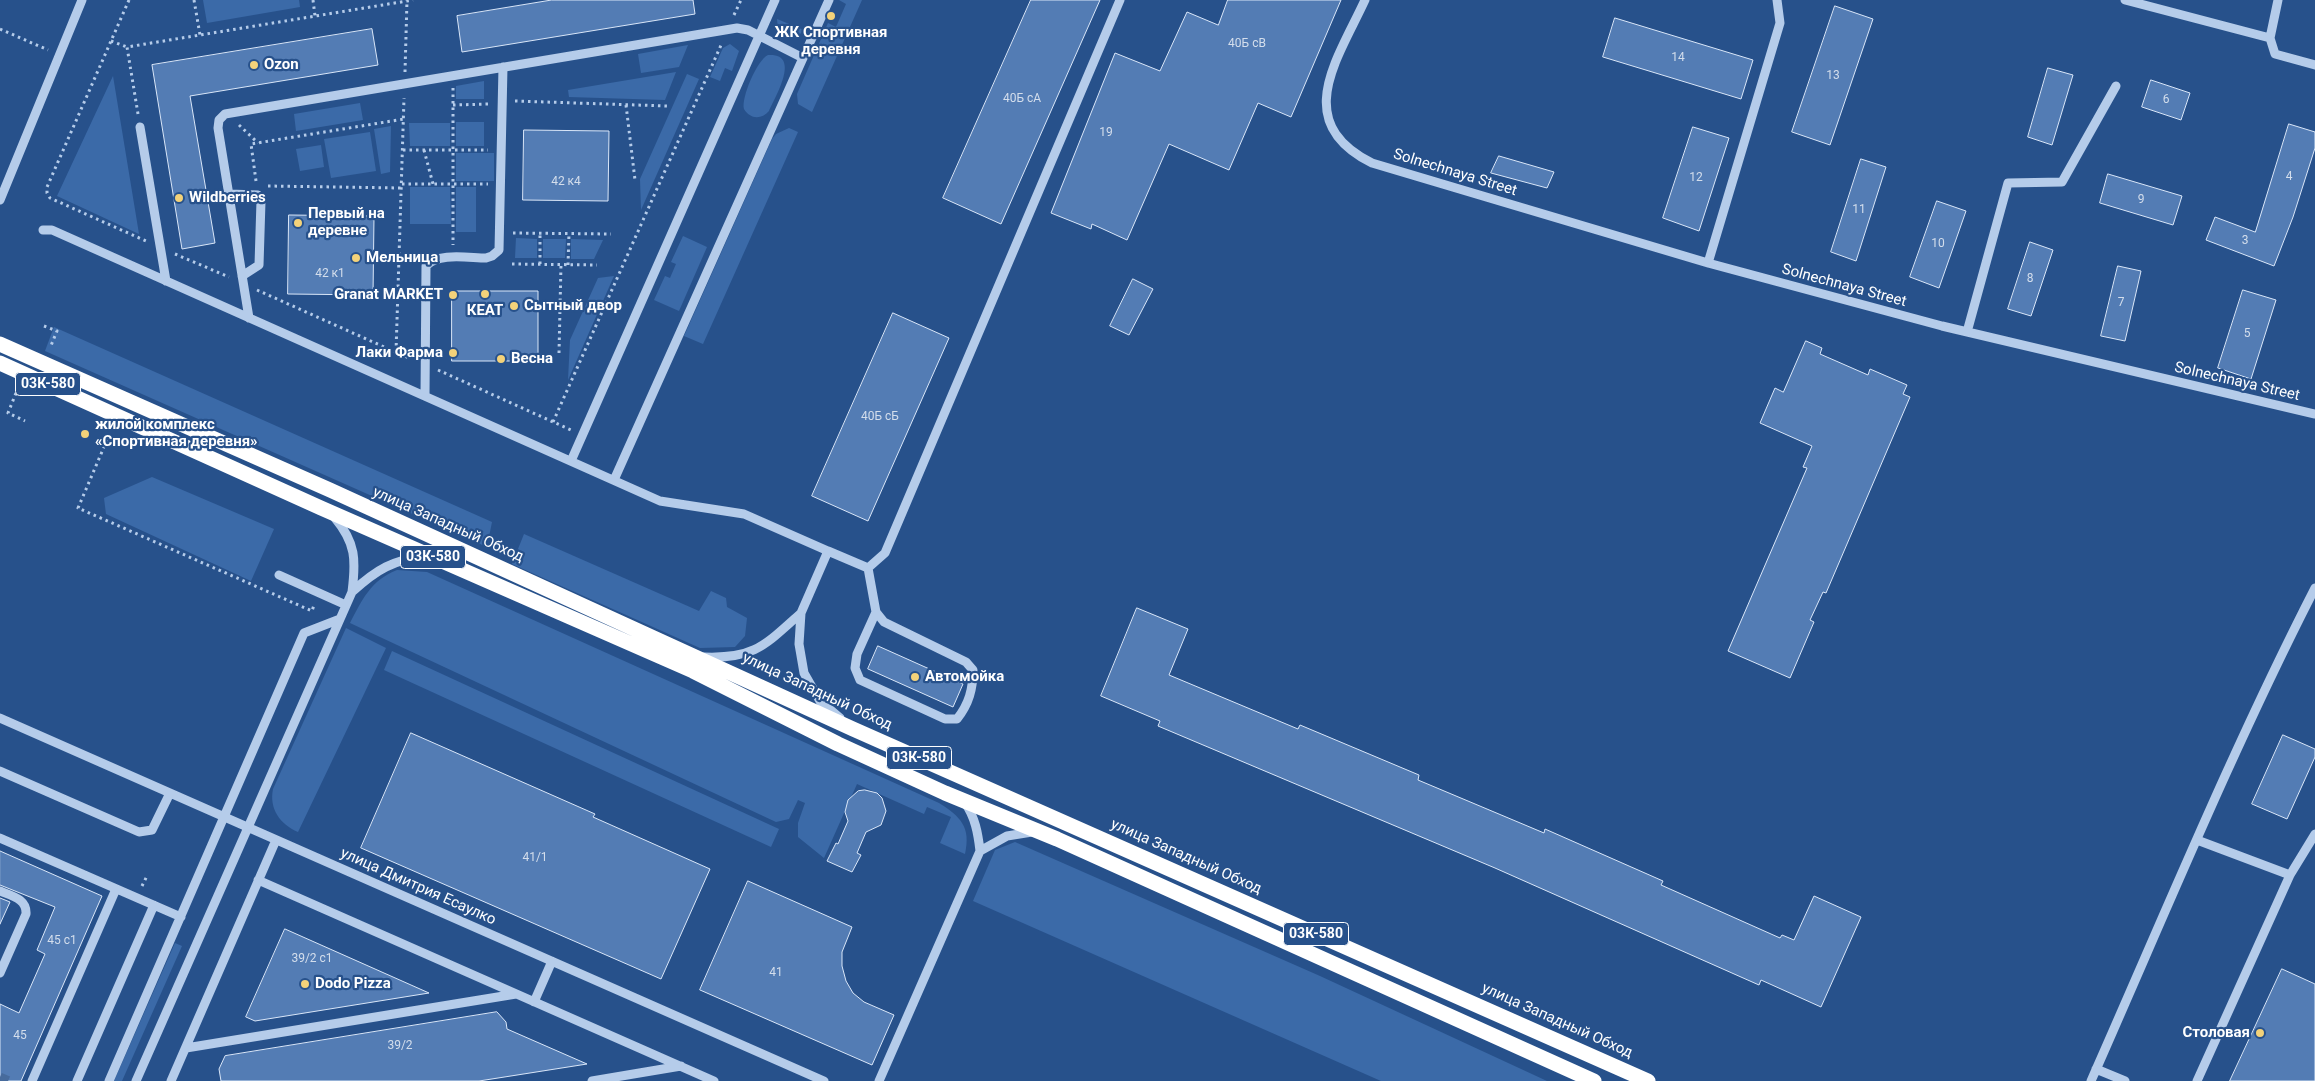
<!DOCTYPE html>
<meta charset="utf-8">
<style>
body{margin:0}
canvas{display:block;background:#27518b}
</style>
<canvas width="2315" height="1081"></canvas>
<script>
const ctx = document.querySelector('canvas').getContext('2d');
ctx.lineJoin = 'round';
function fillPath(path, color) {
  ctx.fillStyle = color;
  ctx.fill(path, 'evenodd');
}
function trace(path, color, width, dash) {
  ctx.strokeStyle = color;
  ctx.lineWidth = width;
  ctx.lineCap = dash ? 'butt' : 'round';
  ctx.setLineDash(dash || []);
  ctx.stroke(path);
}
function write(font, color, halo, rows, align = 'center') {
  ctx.font = font + ' Roboto,sans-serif';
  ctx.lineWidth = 4.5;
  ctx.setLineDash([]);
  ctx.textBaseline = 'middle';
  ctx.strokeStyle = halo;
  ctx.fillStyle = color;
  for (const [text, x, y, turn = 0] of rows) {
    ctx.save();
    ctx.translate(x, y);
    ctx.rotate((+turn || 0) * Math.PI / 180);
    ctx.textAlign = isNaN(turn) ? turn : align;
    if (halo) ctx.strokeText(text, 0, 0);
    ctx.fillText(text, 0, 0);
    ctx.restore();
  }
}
fillPath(new Path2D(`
 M203 0H299L300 7 207 23Z
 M839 0H862L812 112 798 104 797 94 828 23 836 27 846 4Z
 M777 19 804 30 796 38 786 36 778 30Z
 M730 44 739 51 732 71 725 68 720 81 710 77 723 48Z
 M688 45 679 67 641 73 638 54Z
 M768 55C802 53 775 97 769 111 761 120 750 119 744 109 741 98 757 60 768 55Z
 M676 72 665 100 569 97 568 90Z
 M687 74 699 79 641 210 640 179Z
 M113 76 139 234 57 196Z
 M484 81V99H456V86Z
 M360 103 363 120 296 131 294 114Z
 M456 122H484V146H456Z
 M409 123H450V146H410Z
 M391 126 390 172 381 174 374 129Z
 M789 128 798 132 703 344 684 336 772 139 776 134Z
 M370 132 376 171 331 178 324 139Z
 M321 145 324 167 300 171 296 149Z
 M456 153H494V181H456Z
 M410 187H450L451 224H410Z
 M456 187H476V232H456Z
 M683 236 707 247 679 311 654 300 665 276 670 278 676 264 671 262Z
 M516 238 537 239V258H515Z
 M543 239H566L565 258H543Z
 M571 239 603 240 594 259H571Z
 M614 276 568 380 570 340 598 278Z
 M54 327 492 522 487 547 45 351Z
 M152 477 274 529 251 581 106 514 104 498Z
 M524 534 699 611 711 591 726 598 727 607 747 618 745 636 735 647 700 648 512 564Z
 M397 570 427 572 939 803C961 817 971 827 965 854L940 843 951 817 927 807 924 814 857 784 824 858 798 837V823L805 803 798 800 789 819 776 822 350 623C362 600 371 580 397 570Z
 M346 628 386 648 298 832C280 824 269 809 273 789Z
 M392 651 779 829 771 847 384 670Z
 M1015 842 1320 976 1547 1081H1381L973 901 995 850Z
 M175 943 182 946 122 1081H114Z`), '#3b6aa8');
const building = new Path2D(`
 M552 0H693L695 14 462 52 457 16Z
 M1031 0H1100L1001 224 943 198Z
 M1228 0H1341L1291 117 1258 103 1229 170 1169 144 1127 240 1092 224 1091 229 1051 213 1115 53 1160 71 1187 12 1218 25Z
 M1835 6 1873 19 1830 145 1792 132Z
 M1615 18 1753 60 1741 99 1603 57Z
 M372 29 378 65 190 96 215 243 182 249 152 65Z
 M2048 68 2073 75 2052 145 2028 137Z
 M2151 80 2190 93 2181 120 2142 107Z
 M2289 124 2315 132V148L2293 217 2274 266 2206 240 2215 217 2255 232Z
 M1693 127 1729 138 1699 231 1663 218Z
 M524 130 609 131 608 201 523 200Z
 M1499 156 1554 172 1547 188 1491 173Z
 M1861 159 1886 167 1856 261 1831 252Z
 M2108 174 2182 196 2173 225 2100 203Z
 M1937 201 1966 211 1939 288 1910 277Z
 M289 215 374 216 373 295 288 294Z
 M2030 242 2053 250 2031 316 2008 309Z
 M2118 266 2141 271 2125 341 2101 336Z
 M1133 279 1153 289 1129 335 1110 326Z
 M2243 290 2276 300 2251 379 2218 368Z
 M452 291H538V361H452Z
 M893 313 949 338 868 521 812 496Z
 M1806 341 1822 348 1820 354 1868 375 1870 369 1907 385 1903 394 1910 397 1826 593 1823 592 1810 620 1814 622 1790 678 1728 651 1807 468 1803 467 1812 446 1760 423 1775 388 1783 392Z
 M1137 608 1188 629 1169 675 1298 729 1300 725 1419 775 1418 780 1544 833 1545 829 1663 881 1661 885 1780 938 1782 935 1794 940 1814 896 1861 917 1821 1007 1761 980 1759 985 1495 868 1158 726 1160 721 1101 696Z
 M878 646 963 684 953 707 868 669Z
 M411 733 595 814 593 817 710 869 661 979 361 848Z
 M2283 735 2315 749V757L2287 819 2252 804Z
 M865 790 877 793 882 798 886 811 881 825 866 832 857 853 861 855 852 872 827 861 836 843 838 844 848 821 845 812 848 800 858 791Z
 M0 851 102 896 21 1081H0V1004L19 1013 45 954 37 950 55 907 0 885Z
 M748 881 852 927 842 952V966L846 981 853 993 864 1002 894 1015 872 1065 700 990Z
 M0 898 10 902 0 924Z
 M285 929 429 993 255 1021 246 1017Z
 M2282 969 2315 984V1081H2230Z
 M497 1012 506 1022 507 1029 587 1064 479 1081H221L219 1069 225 1056Z`);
fillPath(building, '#537cb4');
trace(building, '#d9e6f8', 1);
trace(new Path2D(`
 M0 1077 9 1081`), '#476b9c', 9, [9, 4.5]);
trace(new Path2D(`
 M129 0 47 187V193L50 198 146 241
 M194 0 200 35
 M313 0 315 16
 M734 15 741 0
 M0 29 48 50
 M111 41 127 47
 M405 72 407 0
 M453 88V245
 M515 101 667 106
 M453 105 489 104
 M626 105 635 180
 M138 114 127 47 413 0
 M239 125 258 143
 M403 150H488
 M424 150 433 184
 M256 181 251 144 404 119
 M402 184H488
 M268 186 402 188
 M513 233 611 234
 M175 254 229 277
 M512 264 597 265
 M540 264V233
 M568 265 569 233
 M257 290 411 359
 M44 326 57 331 50 348
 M396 352 404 98
 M559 353 561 264
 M438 370 571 430
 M16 393 8 413 25 421
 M553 422 722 43
 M107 440 78 508 312 611 314 605
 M142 886 147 876`), '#b5ccea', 3, [2.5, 4]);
trace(new Path2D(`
 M1365 0C1338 59 1290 122 1372 163L1708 263 1942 326 2315 414
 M2125 0 2270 38
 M2278 0 2270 38 2275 54 2315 65
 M140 127 166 281
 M229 194 258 195 261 201 259 265 242 276
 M0 200 82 0
 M43 230H52L660 501 744 514 828 551 801 613 799 644 804 673 820 701 840 718
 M1708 263 1780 23 1777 0
 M249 318 218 128 219 120 225 114 737 28 748 30 803 58
 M1967 332 2008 183 2062 182 2116 86
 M425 396 426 266C438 252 469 258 486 258L492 256 499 250 503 67
 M571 461 775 0
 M614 480 829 0
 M828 551 868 568 885 553 1120 0
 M868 568 876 612 884 622 966 662 973 670C973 689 969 704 957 719H945L860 680 855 668 857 654 876 612
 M279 575 346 605
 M352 592C377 569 393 560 426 556
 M704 657C755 659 765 645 801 613
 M0 718 824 1081
 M0 771 139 832 152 830 170 793
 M0 838 181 917
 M2197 840 2290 875
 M980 851 1007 836 1032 832
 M258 880 714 1081
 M0 891C12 896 27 899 26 914L0 973
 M534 1002 552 961
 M186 1048 516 994
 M2096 1069 2125 1081
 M32 1081 116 889
 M77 1081 154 905
 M109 1081 304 633 340 619
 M136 1081 352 592C356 560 356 543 335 518
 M171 1081 276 840
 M592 1081 681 1066
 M879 1081 980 851C978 833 975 817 965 803
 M2091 1081C2164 916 2233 748 2315 588
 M2197 1081 2290 875 2315 834`), '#b5ccea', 9);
trace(new Path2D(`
 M0 344 330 490 853 729 1648 1081
 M0 363 321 508 693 671 838 744 945 793 1057 839 1594 1081`), '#fff', 15);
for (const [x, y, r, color] of [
 [831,16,5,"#f3d27a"],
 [254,65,5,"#f3d27a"],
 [179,198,5,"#f3d27a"],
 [298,223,5,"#f3d27a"],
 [356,258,5,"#f3d27a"],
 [485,294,5,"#f3d27a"],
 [453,295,5,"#f3d27a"],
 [514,306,5,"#f3d27a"],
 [453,353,5,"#f3d27a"],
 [501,359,5,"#f3d27a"],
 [85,434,5,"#f3d27a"],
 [915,677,5,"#f3d27a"],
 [305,984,5,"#f3d27a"],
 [2260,1033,5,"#f3d27a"]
]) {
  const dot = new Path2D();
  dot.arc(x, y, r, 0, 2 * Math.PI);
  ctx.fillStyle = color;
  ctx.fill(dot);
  trace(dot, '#27518b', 2);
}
write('12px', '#d4deec', null, [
 ["40Б сВ",1247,44],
 ["14",1678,58],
 ["13",1833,76],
 ["40Б сА",1022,99],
 ["6",2166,100],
 ["19",1106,133],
 ["4",2289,177],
 ["12",1696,178],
 ["42 к4",566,182],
 ["9",2141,200],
 ["11",1859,210],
 ["3",2245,241],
 ["10",1938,244],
 ["42 к1",330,274],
 ["8",2030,279],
 ["7",2121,303],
 ["5",2247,334],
 ["40Б сБ",880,417],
 ["41/1",535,858],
 ["45 с1",62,941],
 ["39/2 с1",312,959],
 ["41",776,973],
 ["45",20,1036],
 ["39/2",400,1046]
]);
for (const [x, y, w] of [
 [48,384,65],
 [433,557,65],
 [919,758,65],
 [1316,934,65]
]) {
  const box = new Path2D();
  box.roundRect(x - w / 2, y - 11.5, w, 23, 4);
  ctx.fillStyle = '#27518b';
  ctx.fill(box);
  trace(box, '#fff', 1);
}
write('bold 14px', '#fff', null, [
 ["03К-580",48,384],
 ["03К-580",433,557],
 ["03К-580",919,758],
 ["03К-580",1316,934]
]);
write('bold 15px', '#fff', '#27518b', [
 ["ЖК Спортивная",831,33,"center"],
 ["деревня",831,50,"center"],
 ["Ozon",264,65],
 ["Wildberries",189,198],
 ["Первый на",308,214],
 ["деревне",308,231],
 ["Мельница",366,258],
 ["Granat MARKET",443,295,"right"],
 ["Сытный двор",524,306],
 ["КЕАТ",485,311,"center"],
 ["Лаки Фарма",443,353,"right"],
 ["Весна",511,359],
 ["жилой комплекс",95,425],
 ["«Спортивная деревня»",95,442],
 ["Автомойка",925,677],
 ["Dodo Pizza",315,984],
 ["Столовая",2250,1033,"right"]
], 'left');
write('15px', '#fff', '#27518b', [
 ["Solnechnaya Street",1455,173,17],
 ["Solnechnaya Street",1844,286,15],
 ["Solnechnaya Street",2237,382,13],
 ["улица Западный Обход",448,525,24],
 ["улица Западный Обход",817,692,25],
 ["улица Западный Обход",1186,857,24],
 ["улица Дмитрия Есаулко",418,887,24],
 ["улица Западный Обход",1557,1021,24]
]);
</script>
